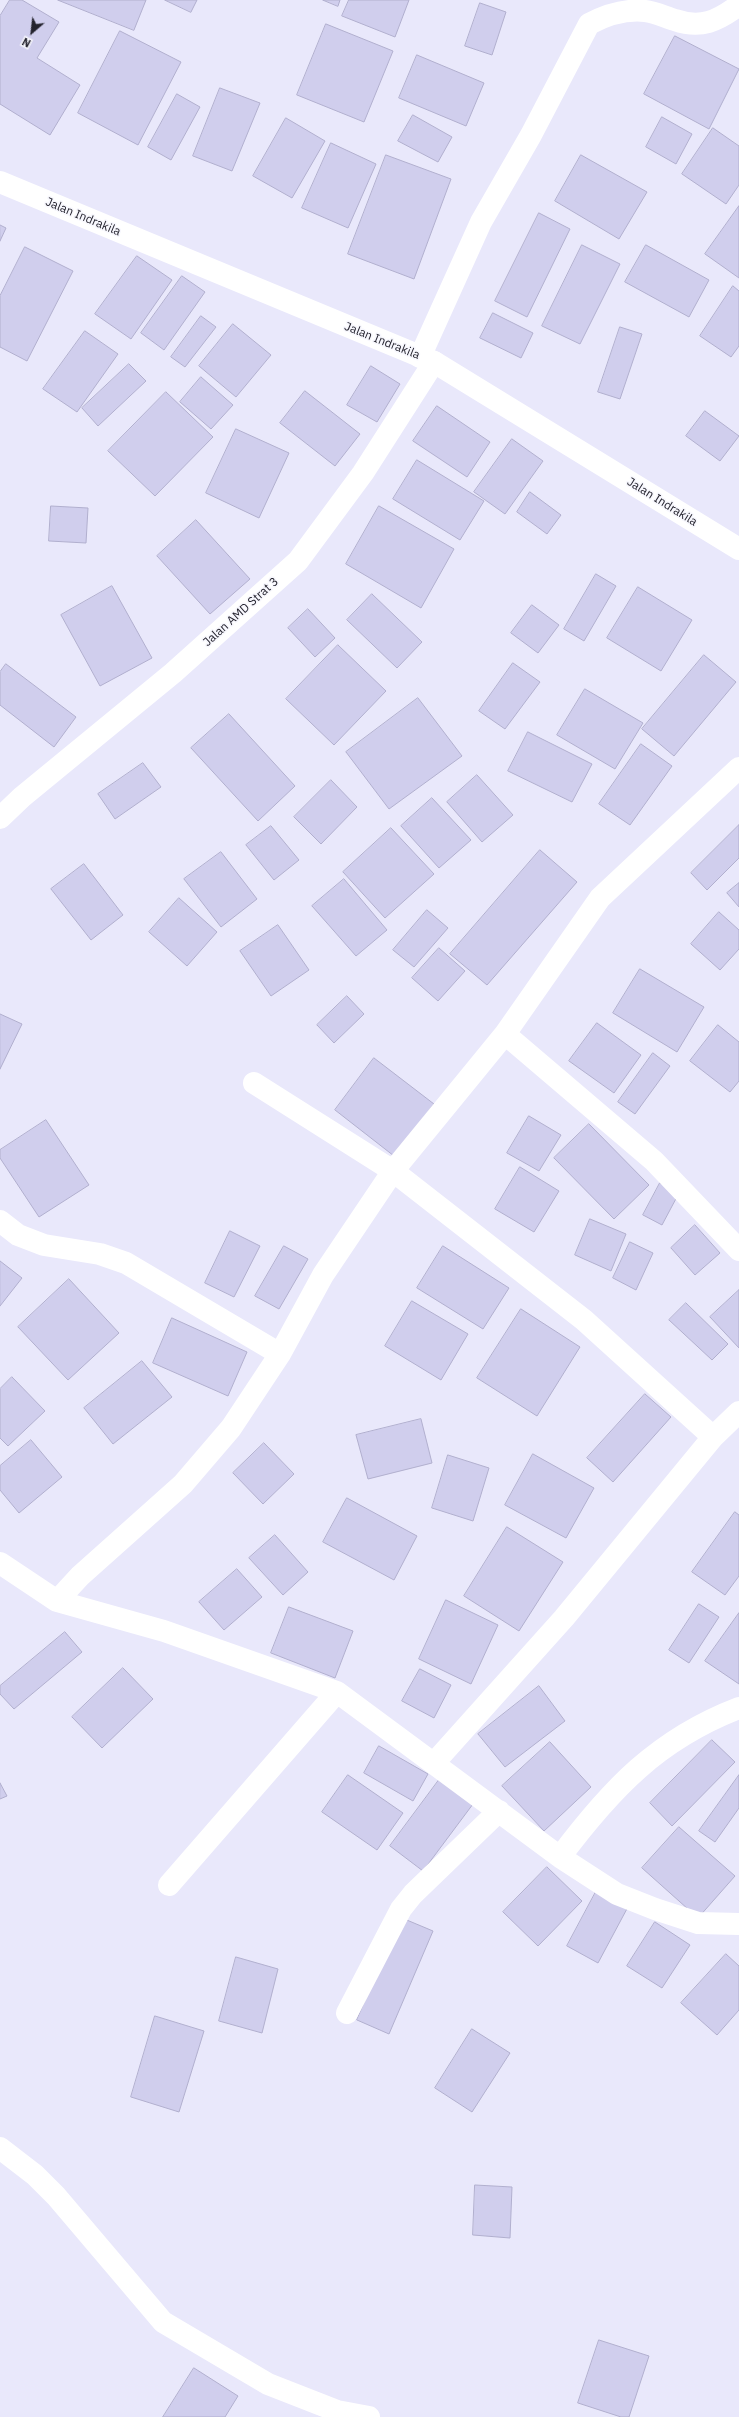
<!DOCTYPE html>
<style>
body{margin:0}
#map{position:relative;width:739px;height:2417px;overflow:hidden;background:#e9e8fb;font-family:"IBM Plex Sans",sans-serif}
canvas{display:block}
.north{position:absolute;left:12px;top:12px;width:40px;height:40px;-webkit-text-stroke:3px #f7f7fd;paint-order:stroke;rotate:208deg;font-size:11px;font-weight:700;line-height:16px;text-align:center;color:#24232e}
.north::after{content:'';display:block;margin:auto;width:14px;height:18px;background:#24232e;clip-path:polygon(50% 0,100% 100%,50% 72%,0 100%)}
</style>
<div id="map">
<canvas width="739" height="2417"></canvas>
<div class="north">N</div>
</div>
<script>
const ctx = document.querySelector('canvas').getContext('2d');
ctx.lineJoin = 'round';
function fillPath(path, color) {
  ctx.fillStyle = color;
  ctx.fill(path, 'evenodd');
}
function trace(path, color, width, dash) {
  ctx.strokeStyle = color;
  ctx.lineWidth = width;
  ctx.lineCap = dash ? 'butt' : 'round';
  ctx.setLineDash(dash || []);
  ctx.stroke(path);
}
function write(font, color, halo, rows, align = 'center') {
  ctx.font = font + ' "IBM Plex Sans",sans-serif';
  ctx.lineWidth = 3;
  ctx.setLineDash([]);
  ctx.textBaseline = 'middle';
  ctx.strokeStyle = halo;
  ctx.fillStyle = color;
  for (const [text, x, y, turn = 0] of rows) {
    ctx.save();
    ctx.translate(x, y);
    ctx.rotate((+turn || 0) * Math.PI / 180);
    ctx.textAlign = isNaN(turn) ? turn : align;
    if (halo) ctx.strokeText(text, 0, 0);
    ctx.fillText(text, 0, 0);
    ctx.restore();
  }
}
const building = new Path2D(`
 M10 0H22L59 22 37 58 80 85 50 135 0 104V16Z
 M58 0H146L134 30Z
 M165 0H197L191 12Z
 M323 0H340L338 6Z
 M349 0H409L395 37 342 16Z
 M480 3 506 12 492 55 465 46Z
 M326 24 393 51 364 122 297 95Z
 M120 31 181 62 138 145 78 113Z
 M675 36 739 69 709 129 644 94Z
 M417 55 484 83 466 126 399 98Z
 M220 88 260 103 232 171 193 156Z
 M177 94 200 107 171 160 148 147Z
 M413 115 452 137 438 162 398 141Z
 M662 117 692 134 676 164 646 147Z
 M286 118 325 141 292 198 253 176Z
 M713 128 739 146V185L726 204 682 174Z
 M331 143 376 164 348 228 302 208Z
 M386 155 451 179 414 279 348 254Z
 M581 155 647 192 619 239 555 201Z
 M739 206V278L705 254Z
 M539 213 570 229 527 317 495 301Z
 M0 225 6 228 0 241Z
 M582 245 620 264 580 344 542 326Z
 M646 245 709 280 689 317 625 282Z
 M25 247 73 271 27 361 0 347V296Z
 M137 256 172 280 131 339 95 314Z
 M182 276 205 292 164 350 141 333Z
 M733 286 739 291V346L731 357 700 336Z
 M493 313 533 333 521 358 480 338Z
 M201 316 216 327 185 367 171 357Z
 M233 324 271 355 236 397 199 366Z
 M620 327 642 334 620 399 598 392Z
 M85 331 118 354 77 412 43 389Z
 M129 364 146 381 98 426 82 408Z
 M371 366 400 384 377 422 347 405Z
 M201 377 233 405 211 429 180 402Z
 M305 391 360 434 335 466 280 423Z
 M166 392 213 437 155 496 108 451Z
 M437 406 490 442 467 477 413 441Z
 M705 411 739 436 720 461 686 436Z
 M236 429 289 453 259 518 206 493Z
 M512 439 543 461 505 514 474 492Z
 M417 460 484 501 460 540 393 499Z
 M530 492 561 515 547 534 517 512Z
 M51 506 88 508 86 543 49 541Z
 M379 506 454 549 421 608 346 564Z
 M196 520 250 579 210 614 157 556Z
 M596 574 616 586 584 641 564 629Z
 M112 586 152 658 100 686 61 615Z
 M638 587 692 620 661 671 607 638Z
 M372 594 422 642 397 668 347 620Z
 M532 605 559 625 538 653 511 633Z
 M308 609 335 638 315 657 288 628Z
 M338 645 386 691 334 745 286 699Z
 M704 655 736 682 674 756 642 729Z
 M513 663 540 682 505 729 479 711Z
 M6 664 76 717 54 747 0 705V672Z
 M585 689 643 723 615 769 557 735Z
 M418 698 462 756 389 809 346 752Z
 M229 714 295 786 258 821 191 748Z
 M528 732 592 764 572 802 508 771Z
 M641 744 672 766 630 825 599 804Z
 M143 763 161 787 115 819 98 794Z
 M477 775 513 815 482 842 447 802Z
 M331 780 357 807 321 844 294 817Z
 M432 798 471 840 439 868 401 826Z
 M739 825V858L707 890 691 873Z
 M271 826 299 860 274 880 246 845Z
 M391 828 434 874 385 918 343 872Z
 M540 850 577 882 487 985 450 954Z
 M221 852 257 899 221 927 184 879Z
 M84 864 123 915 91 940 51 889Z
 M344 879 387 930 356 956 312 906Z
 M739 883V907L727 893Z
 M179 898 217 932 187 966 149 932Z
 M427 910 448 928 414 967 393 950Z
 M719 912 739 930V949L720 970 691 944Z
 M278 925 309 970 271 996 240 951Z
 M439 948 465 971 438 1001 412 978Z
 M640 969 704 1007 677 1052 613 1013Z
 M347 996 364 1014 334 1043 317 1025Z
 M0 1014 22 1024 0 1069Z
 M597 1023 641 1055 614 1093 569 1061Z
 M718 1025 739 1042V1081L730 1092 690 1061Z
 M653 1053 670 1066 635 1114 618 1102Z
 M374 1058 434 1104 394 1156 335 1110Z
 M529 1116 561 1135 539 1171 507 1153Z
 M46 1120 89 1185 39 1217 0 1158V1150Z
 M589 1124 649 1185 614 1219 554 1158Z
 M520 1167 559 1191 534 1232 495 1209Z
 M660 1183 679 1193 662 1225 643 1215Z
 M590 1219 626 1234 611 1271 575 1255Z
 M695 1225 720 1253 695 1275 671 1248Z
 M230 1231 260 1246 234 1297 205 1283Z
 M630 1242 653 1253 636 1290 613 1278Z
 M284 1246 308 1259 279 1309 255 1296Z
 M443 1246 509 1288 483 1329 417 1288Z
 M0 1261 22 1278 0 1306Z
 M69 1279 119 1333 68 1380 18 1327Z
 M739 1290V1348L710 1317Z
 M412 1301 468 1334 441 1380 385 1346Z
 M686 1303 728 1344 712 1360 669 1320Z
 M521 1309 580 1347 537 1416 477 1378Z
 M172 1318 247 1352 228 1396 153 1363Z
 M142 1361 172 1397 113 1444 84 1408Z
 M12 1377 45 1411 8 1446 0 1438V1389Z
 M645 1394 671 1417 613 1482 587 1458Z
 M421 1419 432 1463 368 1479 356 1435Z
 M31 1440 62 1477 19 1513 0 1490V1466Z
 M264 1443 294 1474 263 1504 233 1473Z
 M533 1454 594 1488 566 1538 505 1505Z
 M448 1455 489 1468 473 1521 432 1508Z
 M347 1498 417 1536 394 1580 323 1542Z
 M735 1512 739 1515V1576L725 1595 692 1572Z
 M507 1527 563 1562 519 1631 464 1596Z
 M275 1535 308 1572 283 1595 249 1558Z
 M237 1569 262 1597 224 1630 199 1602Z
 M446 1600 498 1625 471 1684 419 1659Z
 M699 1604 719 1617 689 1663 669 1650Z
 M289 1607 353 1631 335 1678 271 1653Z
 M739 1613V1684L705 1661Z
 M65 1632 82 1652 14 1709 0 1694V1686Z
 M123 1668 153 1699 102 1748 72 1717Z
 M420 1669 451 1685 434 1718 402 1701Z
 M539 1686 565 1721 505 1767 478 1734Z
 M712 1740 735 1762 672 1826 650 1803Z
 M550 1742 591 1787 544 1831 502 1786Z
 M379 1746 428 1774 413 1801 364 1773Z
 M348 1775 403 1813 377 1850 322 1812Z
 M739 1775V1808L715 1842 699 1831Z
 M439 1780 473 1804 423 1871 390 1846Z
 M0 1783 7 1796 0 1799Z
 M679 1827 735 1876 698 1918 642 1868Z
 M547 1867 582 1901 538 1946 503 1912Z
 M598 1888 629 1905 598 1963 567 1946Z
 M402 1918 433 1931 389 2034 357 2020Z
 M655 1922 690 1945 662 1988 627 1966Z
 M726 1954 739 1966V2010L717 2035 681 2003Z
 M236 1957 278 1969 262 2033 219 2021Z
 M155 2016 204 2031 179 2112 131 2097Z
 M472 2029 510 2053 472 2112 435 2088Z
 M475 2185 512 2187 510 2238 473 2235Z
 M599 2340 649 2356 629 2417H621L578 2403Z
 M194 2368 238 2396 225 2417H163Z`);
fillPath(building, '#d0ceed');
trace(building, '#b1afce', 1);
trace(new Path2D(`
 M420 357 481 222 531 135 589 24C606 15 626 9 645 11 655 12 665 17 675 20 701 29 718 21 739 5
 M0 818 22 797 173 673 298 561 363 473 434 362
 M505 1034 654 1161 739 1250
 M254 1083 393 1171 505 1034 600 898 739 768
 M0 1221 18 1235 44 1245 100 1254 126 1263 280 1354
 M0 1563 57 1601 164 1631 337 1692 560 1857 617 1894 655 1909 698 1923 739 1924
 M57 1601 80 1576 183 1484 231 1428 280 1354 323 1275 393 1171 584 1320 713 1437
 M434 1763 564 1618 713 1437 739 1412
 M560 1857C611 1789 658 1739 739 1708
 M169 1885 337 1692
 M347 2013 401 1909 413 1894 499 1811
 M0 2148 35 2175 56 2196 163 2322 268 2384 337 2411 369 2417`), '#fff', 22);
trace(new Path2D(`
 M0 182 434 362 739 549`), '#fff', 22);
write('12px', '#24232e', '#f7f7fd', [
 ["Jalan Indrakila",83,217,23],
 ["Jalan Indrakila",382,341,22],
 ["Jalan Indrakila",662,502,32],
 ["Jalan AMD Strat 3",241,612,-42]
]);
</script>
